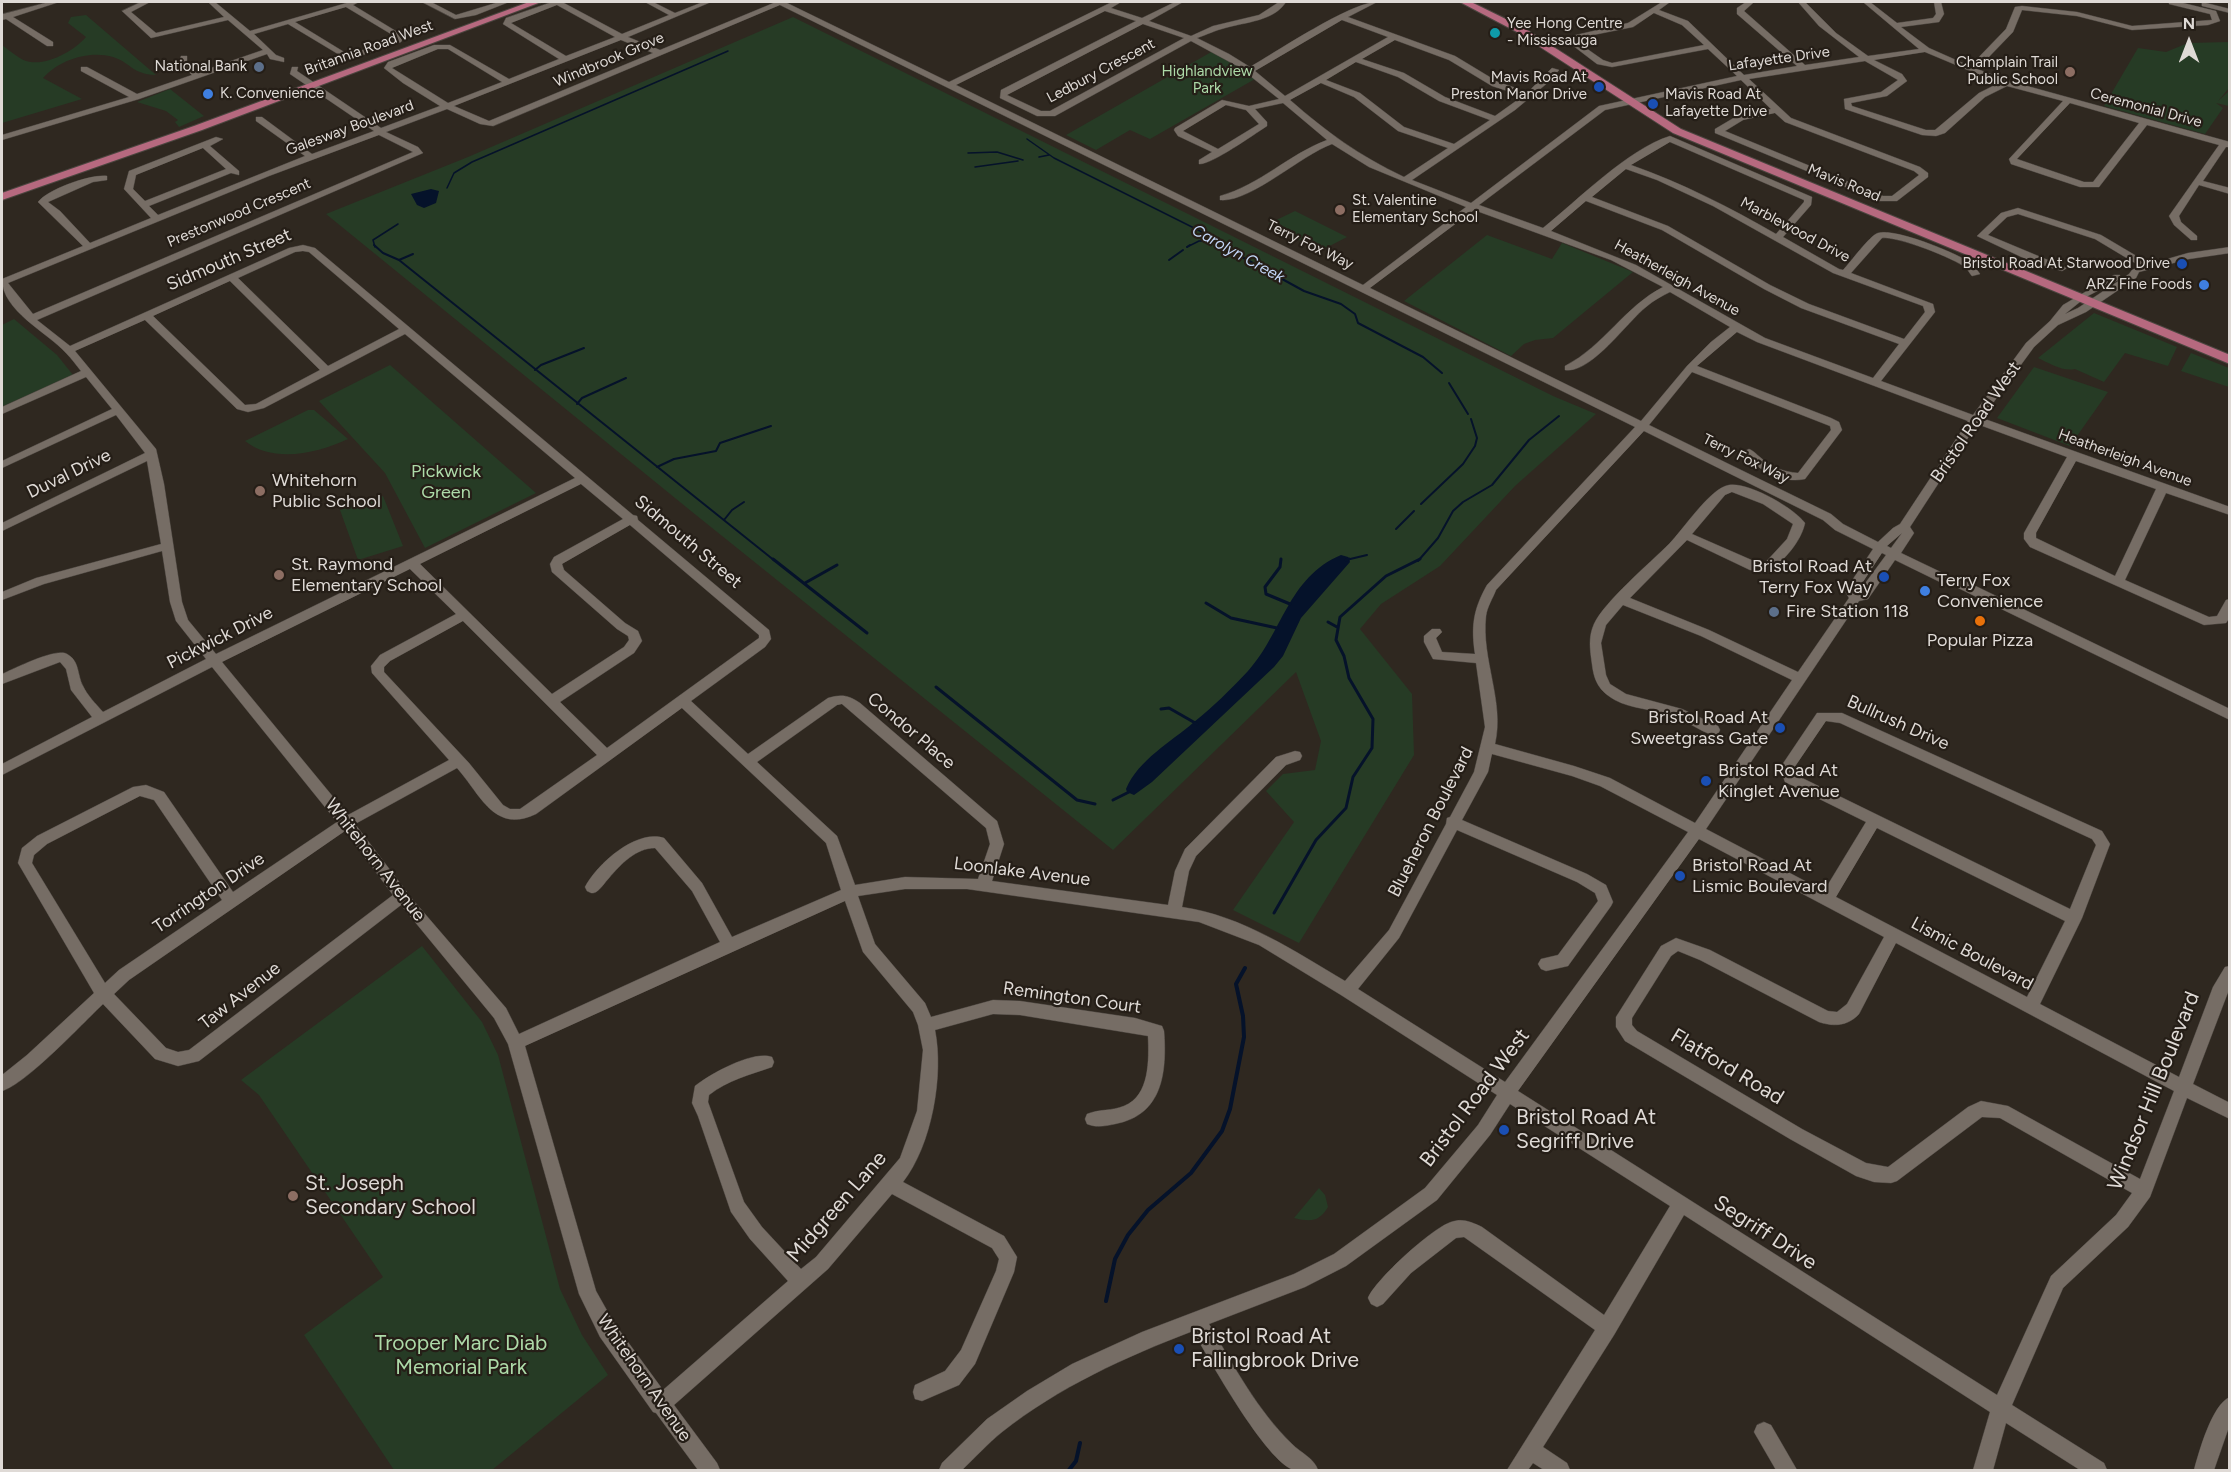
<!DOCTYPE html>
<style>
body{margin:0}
#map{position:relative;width:2231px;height:1472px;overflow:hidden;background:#2f2820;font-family:Figtree,sans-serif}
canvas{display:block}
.frame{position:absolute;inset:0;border:3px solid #dfdad6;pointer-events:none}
.north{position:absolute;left:2159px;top:12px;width:60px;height:60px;-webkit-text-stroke:4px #251e17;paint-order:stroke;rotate:0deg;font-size:16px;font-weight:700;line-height:24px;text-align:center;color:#dfdad6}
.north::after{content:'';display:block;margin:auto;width:21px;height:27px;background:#dfdad6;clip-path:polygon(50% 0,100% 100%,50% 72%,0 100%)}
</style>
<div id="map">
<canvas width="2231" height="1472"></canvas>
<div class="frame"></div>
<div class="north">N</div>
</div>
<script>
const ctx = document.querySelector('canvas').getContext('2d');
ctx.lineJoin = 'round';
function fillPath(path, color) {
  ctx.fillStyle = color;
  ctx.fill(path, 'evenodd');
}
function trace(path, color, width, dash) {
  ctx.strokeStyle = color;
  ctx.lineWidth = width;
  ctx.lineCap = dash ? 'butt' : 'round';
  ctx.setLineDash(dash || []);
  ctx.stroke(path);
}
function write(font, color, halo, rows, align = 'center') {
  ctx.font = font + ' Figtree,sans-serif';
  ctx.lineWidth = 4.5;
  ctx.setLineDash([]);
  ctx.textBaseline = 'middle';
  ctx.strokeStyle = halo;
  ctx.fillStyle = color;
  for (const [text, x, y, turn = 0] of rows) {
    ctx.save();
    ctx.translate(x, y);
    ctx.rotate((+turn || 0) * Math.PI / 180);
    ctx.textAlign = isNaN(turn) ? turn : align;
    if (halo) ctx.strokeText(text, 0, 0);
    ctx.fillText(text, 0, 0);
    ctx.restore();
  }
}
fillPath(new Path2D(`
 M86 15 156 75C131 74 132 63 113 57 89 50 59 60 43 78L82 99 2 123V45C9 50 18 58 26 61 46 67 74 51 86 37L68 23 71 17Z
 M793 17 1553 396 1596 414 1515 486 1440 566 1381 604 1360 629 1412 694 1414 755 1299 943 1233 910 1294 822 1266 791 1283 774 1315 770 1321 741 1296 672 1113 850 691 511 326 214 468 157Z
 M2229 42V88L2218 101 2229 91V106L2216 103 2223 108 2205 134 2104 106 2138 48 2166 52 2188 43Z
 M1213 51 1239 66 1255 79 1150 139 1130 130 1096 150 1066 135Z
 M170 89 204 116 179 127 175 122 178 120 166 111 137 102Z
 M1295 211 1347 237 1320 251 1268 224Z
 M1487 235 1552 259 1562 243 1633 272 1553 338 1535 340 1524 344 1511 356 1404 301Z
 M2094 313 2177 347 2168 366 2125 353 2104 382 2075 369C2063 372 2049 363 2038 358Z
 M14 319 57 355 73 375 2 407V325Z
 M2191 353 2229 368V387L2181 371Z
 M390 365 536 493 425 548 385 473 319 401Z
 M2034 367 2108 392 2070 446 1997 418Z
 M308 410H314L348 439C318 453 274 464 245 441Z
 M383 496 403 546 358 560 340 510Z
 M422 946 482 1022 498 1055 560 1289 582 1335 608 1375 492 1470H394L304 1335 383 1277 259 1095 241 1080Z
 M1319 1188 1325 1195 1328 1207C1319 1222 1311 1222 1294 1218Z`), '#263b25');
fillPath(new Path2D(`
 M431 189 439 191 436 203 424 208 417 205 411 194Z
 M1341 555 1348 557 1350 562 1301 618 1283 656 1274 667 1152 782 1134 795 1127 792 1126 789C1139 759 1170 743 1194 722 1213 707 1231 689 1248 671 1282 634 1288 577 1341 555Z`), '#05122a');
trace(new Path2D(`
 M1027 139 1054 158 1210 236 1223 247
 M968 153 997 152 1023 160
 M1039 157 1049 155
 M975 167 1018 161
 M447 188 454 173 472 162 728 51
 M375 247 373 240 398 224
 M1187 247 1199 241H1214`), '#05122a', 1.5);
trace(new Path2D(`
 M374 245 383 253 399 260 775 561
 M1220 245 1304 291 1341 304 1355 314 1358 323 1423 357 1442 373
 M1187 247 1190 245
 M399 260 413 254
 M1169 260 1183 250
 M535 370 541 365 584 348
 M1449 383 1468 414
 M577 404 582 398 626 378
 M657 467 674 459 716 451 720 443 771 426
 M1421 504 1463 464 1475 446 1477 438 1471 419
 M724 520 732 510 744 502
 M1396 529 1414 511
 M1346 560 1367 555
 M1418 561 1438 538 1453 511 1463 502 1492 485 1529 440 1559 416`), '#05122a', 2);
trace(new Path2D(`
 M773 559 867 633
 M1281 559 1280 567 1265 587 1266 594 1290 604
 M1346 560 1349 559
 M805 583 837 565
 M1206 603 1231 618 1277 628
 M1328 622 1337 627
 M936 687 1077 800 1095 804
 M1161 709 1169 708 1197 724
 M1113 800 1129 792
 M1274 913 1316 840 1346 808 1353 777 1372 748 1373 719 1349 678 1344 656 1336 640 1340 617 1386 576 1420 559`), '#05122a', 3);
trace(new Path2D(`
 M1106 1301 1115 1259 1128 1235 1148 1210 1191 1173 1222 1131 1230 1109 1244 1037 1243 1016 1236 984 1245 968
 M1069 1470 1076 1461 1080 1443`), '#05122a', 4);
const minor = new Path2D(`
 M49 2H59L13 17 53 42V46H47L6 19 2 20 3 14Z
 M141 2H150L131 12 156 33 224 17 208 2H215L250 31 350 2H359L353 5 404 36 401 42 348 60 288 24 254 34 276 55 284 58V62L270 59 267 54 139 99 2 140V135L129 97 81 71V67H87L137 94 192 75 179 63 181 56H187V62L199 72 263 50 228 20 151 38 122 11ZM346 7 396 37 395 38 349 55 295 22Z
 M422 2H431L456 15 499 2H509L476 15 455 19Z
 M552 2H562L622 34 669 15 645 2H653L675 13 703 2H711L628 37 660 50 776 2H785L949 82 1112 2H1121L1111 8 1142 18 1175 2H1183L1149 21 1191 36 1213 26 1259 15 1279 2H1286C1274 21 1246 22 1225 28 1216 30 1206 35 1197 38L1229 54 1250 67C1276 52 1351 2 1377 2L1348 17 1455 56 1498 82 1528 92 1552 68 1559 70 1551 80 1515 110 1412 180 1471 203 1599 106 1737 76 1708 49 1612 67 1597 64 1563 38 1628 23 1662 2H1670L1659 10 1688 21 1744 75 1797 66 1737 14V8L1746 2H1754L1744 11 1805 65 1859 57 1819 26 1798 2H1805L1836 33 1868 56 1919 49 1863 2H1870L1897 23 1933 18 1936 14 1934 2H1941L1944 14 1939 22 1901 27 1929 48 1965 64 1977 59 2006 29 2015 7 2022 6 2077 12 2132 26 2212 20 2210 14 2169 4V2H2179L2216 11 2220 21 2208 25 2132 30 2077 16 2022 10 2013 32 1983 63 1972 67 2009 81 2230 142V147H2226L2203 181 2230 188V194L2199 185 2179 216 2181 222 2197 236V240H2191L2174 225 2169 216 2219 145 2147 125 2099 187H2080L2011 164 2009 159 2063 101 2007 86 1985 97 1945 133 1936 136 1922 135 1845 109 1844 99 1881 92 1898 80 1865 61 1749 79 1791 118 1920 167 1928 173V177L1897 201H1879L1715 133V129L1737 116 1771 109 1741 80 1605 110 1479 205 1543 228C1578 200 1628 149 1670 136L1812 197 1811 205 1783 237 1839 269 1843 270C1851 262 1869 236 1878 233 1896 228 1956 253 1971 263 1975 266 1977 270 1980 274L1972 276C1970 274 1968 270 1966 268 1954 258 1897 236 1882 238L1851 273 1933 304 1935 312 1881 381 1973 415 2026 343 2050 321 2063 305 2114 275H2120V279L2086 297 2065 314 2078 308 2129 274 2132 270 2140 266 2095 239 2018 214 2007 217 1988 235 2067 268 2062 271 2032 262 1977 236 2001 213 2018 208 2101 235 2150 264 2188 253 2230 247V253L2189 259 2139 272 2136 278 2086 312 2058 325 2034 347 1982 418 2230 507V515L2166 493 2125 580 2209 617 2217 616 2226 600 2230 599V617L2226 623 2204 625 2030 547 2024 539V533L2067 457 1977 424 1910 527 1914 533 1901 553 1949 576 1961 579 2230 709V720L1954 586 1942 583 1895 560 1868 599 1859 601 1706 829 1824 891 1866 822 1785 782 1780 768 1817 713H1842L2102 831 2110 844 2082 918 2040 1004 2179 1077 2213 987 2225 967 2230 966V987L2193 1084 2230 1103V1119L2187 1098 2150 1197 2128 1227 2063 1288 2012 1405 2104 1463 2107 1470H2080L2006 1423 1993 1470H1973L1990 1412 1684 1215 1614 1335 1543 1447 1567 1463 1570 1470H1544L1533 1463 1528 1470H1507L1595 1330 1464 1237 1456 1238 1411 1273 1383 1304 1377 1307 1371 1304 1368 1298C1375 1280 1432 1228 1451 1222 1463 1218 1471 1222 1482 1227L1604 1315 1670 1206 1510 1104 1490 1135 1437 1200 1346 1266 1305 1287 1209 1324C1234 1366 1257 1410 1292 1444 1301 1453 1314 1458 1318 1470 1311 1470 1301 1472 1294 1470 1266 1462 1209 1359 1193 1331 1125 1357 1059 1387 1002 1432 988 1443 975 1458 962 1470H939L942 1463 987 1419 1027 1391 1072 1364 1142 1332 1294 1274 1334 1254 1425 1188 1478 1125 1497 1095 1341 995 1259 945 1199 922 967 889H905L858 896 875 944 925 1003 931 1017 993 1000 1020 1001 1135 1018 1162 1026 1164 1031C1167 1072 1163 1115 1115 1124 1106 1126 1096 1128 1087 1124L1085 1119 1087 1114C1099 1109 1112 1111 1124 1106 1150 1096 1149 1059 1148 1036L1020 1015 993 1014 935 1030C944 1075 932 1145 903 1182L1004 1236 1017 1257 1014 1272 975 1364 959 1385 922 1401 915 1399 913 1392 915 1385 945 1371 961 1350 996 1271 999 1259 992 1248 892 1194 828 1269 674 1405 717 1463 720 1470H698L656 1413 653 1412 600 1337 579 1294 508 1044 494 1018 401 905 199 1061 178 1066 155 1059 103 1004C82 1024 26 1084 2 1091V1075L27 1055 94 993 18 863 22 848 37 836 133 787 146 785 164 792 233 892 337 822 212 667 2 775V764L92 717 71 690 66 669 60 662 2 684V674C13 669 57 647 67 654 80 661 77 675 83 686 87 695 96 704 103 712L206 659 176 621 170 602 162 551 44 584 2 600V592L36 578 161 544 147 461 2 531V523L145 453 116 415 2 468V461L112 409 86 377 2 414V407L81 371C76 365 72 359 66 353 47 332 2 311 2 279L83 246 38 202C48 189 91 174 107 176V180L93 182 48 202 60 211 90 243 151 218 124 189 129 171 216 137 223 139 210 146 239 171V175L231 173 149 206 158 215 305 156 256 121V117H262L312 154 374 131 290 74 292 67H298L297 71 381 128 440 106 403 83 384 68 388 62 434 45H450L509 79 559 59 503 24 506 18ZM557 5 615 37 566 56 511 23ZM780 5 1635 427 1487 585C1473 610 1471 626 1475 654L1442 652 1436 638 1442 632 1440 629H1432L1424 636V642L1433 659 1476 663 1485 727 1474 772 1450 817 1447 818 1446 824 1389 930 1345 981C1294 951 1243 916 1182 907L1189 871 1196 856 1286 765 1300 760 1302 756 1300 752 1295 751 1276 757 1185 849 1175 871 1168 905 992 881 1004 844 997 821 860 703C848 695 842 694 828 698L748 754 691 701 765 647 771 639 769 630 638 520 637 516 633 515 315 248 303 245 289 248 70 346 37 320 423 153 418 147 386 132 447 109 480 124 493 126ZM1105 11 1136 21 1001 90 1000 98 1037 116H1055L1191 41 1239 67 1279 99 1249 106 1222 100 1175 128 1174 130 1178 136 1212 152 1199 160V164C1211 165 1253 135 1267 126V122L1255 109 1283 103 1327 140C1289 154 1260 185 1220 196V200C1250 203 1301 155 1332 144L1369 167 1466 207 1363 285 956 85ZM1654 13 1682 25 1704 45 1612 63 1603 60 1573 39 1633 27ZM1342 20 1388 37 1285 96 1255 71ZM1143 24 1184 38 1050 111H1041L1007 95ZM621 40 653 53 489 121 454 106ZM1395 40 1449 60 1492 86 1523 96 1495 116 1445 97 1404 73 1362 59ZM438 49H448L502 82 448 103 392 68ZM1925 52 1999 83 1979 93 1935 130H1926L1852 106 1851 103 1887 96 1907 81 1902 74 1874 60ZM1356 62 1398 77 1439 101 1490 120 1454 144 1404 127 1360 93 1326 80ZM1321 83 1354 97 1398 131 1448 148 1404 177C1358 155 1328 133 1290 100ZM2070 103 2139 123 2093 182H2084L2017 159ZM1226 105 1246 110 1259 124 1218 149 1183 131ZM1775 113 1785 122 1914 171 1919 175 1892 196H1883L1725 131 1743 120ZM379 135 413 152 33 314 8 283 269 176ZM1670 142 1804 200V202L1776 234C1729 207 1682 183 1631 165ZM203 148 226 169 145 201 133 189 136 175ZM1626 169 1657 180 1713 206 1833 273 1923 306 1925 312 1904 339 1809 304 1770 285 1668 226 1592 197ZM1586 201 1662 230 1764 289 1801 308 1899 344 1873 378 1765 338 1636 265 1551 231ZM1474 210 1611 260 1663 287C1625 306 1604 346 1565 366V370C1591 374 1627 322 1646 307 1654 300 1662 296 1670 292L1730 327 1711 342 1687 366 1641 421 1370 288ZM303 251 309 252 399 329 328 366 238 278 295 252ZM230 281 320 370 256 404 245 405 153 316ZM145 320 237 409 248 412 264 408 405 334 575 478 216 654 188 620 182 602 164 484 156 449 75 351ZM1737 332 1757 342 1968 421 1900 524 1893 528 1878 542 1843 524 1831 514 1649 425 1692 372 1830 426 1831 430 1798 473C1784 472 1771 467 1761 458 1756 454 1754 451 1749 449L1743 452C1757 470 1782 484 1805 479L1842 430 1839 422 1831 418 1697 366ZM1644 431 1823 520 1835 530 1873 549 1845 591 1849 598 1798 672 1709 630 1630 598 1687 540 1750 570 1769 572C1784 560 1801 542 1805 523 1794 508 1749 482 1729 485 1710 488 1683 530 1669 544 1650 563 1604 602 1594 624 1588 637 1590 650 1592 664 1594 681 1599 691 1615 700 1631 709 1654 709 1672 716 1686 720 1699 731 1713 735L1718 734 1720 730 1718 726 1682 709 1626 694 1610 684 1606 675 1601 643 1606 625 1623 605 1701 636 1792 680 1695 823 1610 778 1574 766 1495 744C1505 702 1481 659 1486 616 1487 607 1493 598 1496 590ZM2076 461 2156 489 2115 576 2036 538V533ZM581 484 623 519 554 557 550 564 552 572 617 629 628 636 629 640 624 647 552 694 420 564ZM1732 492 1763 504 1793 524 1787 539 1763 565 1692 534 1725 495ZM630 525 759 635V638L607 748 560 702 634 653 642 641 638 631 625 623 564 570 562 564ZM1902 533 1891 548 1887 546ZM1882 553 1886 555 1858 593 1857 591ZM410 569 456 614 380 655 371 666 372 673 449 760 348 815 222 662ZM463 621 597 755 520 809H510L503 805 469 763 384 672V667L390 661ZM842 704 986 828 990 844 978 879 905 877 855 885 837 836 757 762 837 705ZM682 708 826 843 841 890 732 937 702 883 664 838C636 829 597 864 585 887L587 891C591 893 592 894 596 892 601 889 605 882 609 878 621 864 636 848 655 848L692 891 720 942 519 1034 506 1008 413 900 355 824 457 768C481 795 494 834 536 814ZM1826 721 1840 723 2092 839 2096 845 2070 909 1796 775 1794 768ZM1492 754 1572 776 1600 786 1688 832 1505 1082 1358 989 1399 938 1457 830 1577 882 1595 893 1598 901 1558 955 1541 959 1538 964 1541 969 1546 971 1568 966 1611 906 1613 902 1606 885 1587 874 1462 820 1488 772ZM140 796 154 800 222 900 119 970 105 983 32 863 34 855 47 844ZM1877 828 2065 921 2027 997 1836 897ZM345 831 393 895 189 1050 178 1052 166 1048 114 994 129 980ZM1699 839 1884 937 1847 1004 1837 1012 1828 1011 1710 950 1676 938 1661 946 1616 1017V1027L1625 1041 1790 1139 1856 1176 1874 1182 1891 1183 1897 1181 1982 1117 2000 1118 2132 1193 2116 1215 2051 1276 1997 1395 1518 1091ZM845 901 863 952 913 1012 918 1025 923 1050 917 1111 900 1158 816 1257 801 1269 762 1227 744 1202 708 1102 709 1095C728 1080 749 1075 772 1067L774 1062 772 1057C753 1050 710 1074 695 1086L692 1103 698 1116 731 1212 750 1239 788 1281 663 1390 614 1323 596 1291 525 1046ZM1896 943 2174 1091 2140 1179 2008 1106 1981 1101 1968 1107 1888 1167 1866 1163 1802 1129 1637 1031 1632 1025V1018L1671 956 1678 951 1700 960 1819 1022C1834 1027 1848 1026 1859 1014Z
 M2202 2 2230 9V13L2202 6Z
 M2230 1397V1424L2214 1470H2194C2199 1452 2212 1404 2230 1397Z
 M1764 1422 1771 1425 1797 1470H1776L1754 1432 1757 1425Z`);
const major = new Path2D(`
 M529 2H541L202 130 2 200V193L194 126Z
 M1460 2H1471L1524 28 1681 129 2230 355V364L1673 133 1517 32Z`);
trace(minor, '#4b453f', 1);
trace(major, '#4b453f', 2);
fillPath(minor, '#766d65');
fillPath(major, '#b6697f');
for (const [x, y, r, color] of [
 [1495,33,6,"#0f9aa8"],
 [259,67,6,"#5c6f8a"],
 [2070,72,6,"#8d6e63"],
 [1599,87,6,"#1a4fb4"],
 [208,94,6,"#3f7fe0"],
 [1653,104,6,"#1a4fb4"],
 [1340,210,6,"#8d6e63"],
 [2182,264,6,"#1a4fb4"],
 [2204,285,6,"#3f7fe0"],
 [260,491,6,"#8d6e63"],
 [279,575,6,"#8d6e63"],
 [1884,577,6,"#1a4fb4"],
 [1925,591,6,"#3f7fe0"],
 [1774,612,6,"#5c6f8a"],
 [1980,621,6,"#e8710a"],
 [1780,728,6,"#1a4fb4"],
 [1706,781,6,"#1a4fb4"],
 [1680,876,6,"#1a4fb4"],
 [1504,1130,6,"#1a4fb4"],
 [293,1196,6,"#8d6e63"],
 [1179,1349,6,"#1a4fb4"]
]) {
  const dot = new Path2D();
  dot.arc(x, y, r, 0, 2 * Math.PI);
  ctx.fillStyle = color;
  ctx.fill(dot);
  trace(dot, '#251e17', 2);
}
write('15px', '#dfdad6', '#251e17', [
 ["Yee Hong Centre",1507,24,"left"],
 ["- Mississauga",1507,41,"left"],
 ["Champlain Trail",2058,63],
 ["Public School",2058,80],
 ["National Bank",247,67],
 ["Mavis Road At",1587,78],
 ["Preston Manor Drive",1587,95],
 ["K. Convenience",220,94,"left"],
 ["Mavis Road At",1665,95,"left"],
 ["Lafayette Drive",1665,112,"left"],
 ["St. Valentine",1352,201,"left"],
 ["Elementary School",1352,218,"left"],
 ["Bristol Road At Starwood Drive",2170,264],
 ["ARZ Fine Foods",2192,285]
], 'right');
write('15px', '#dfdad6', '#251e17', [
 ["Britannia Road West",369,48,-20],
 ["Lafayette Drive",1779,59,-8],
 ["Windbrook Grove",609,60,-23],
 ["Ledbury Crescent",1101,71,-28],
 ["Ceremonial Drive",2146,108,15],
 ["Galesway Boulevard",350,128,-20],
 ["Mavis Road",1844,183,22],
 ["Prestonwood Crescent",239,213,-23],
 ["Marblewood Drive",1795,230,28],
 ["Terry Fox Way",1310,245,26],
 ["Heatherleigh Avenue",1677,278,29],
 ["Heatherleigh Avenue",2125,458,20],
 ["Terry Fox Way",1746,459,26]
]);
write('15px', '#addaa8', '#251e17', [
 ["Highlandview",1207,72],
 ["Park",1207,89]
]);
write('italic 16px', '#c3d6f7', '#251e17', [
 ["Carolyn Creek",1238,254,29]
]);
write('18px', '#dfdad6', '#251e17', [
 ["Sidmouth Street",229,260,-23],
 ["Bristol Road West",1976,422,-55],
 ["Duval Drive",69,474,-26],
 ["Sidmouth Street",688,542,40],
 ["Pickwick Drive",220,638,-27],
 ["Bullrush Drive",1898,723,24],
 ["Condor Place",911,731,40],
 ["Blueheron Boulevard",1431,822,-63],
 ["Whitehorn Avenue",375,860,52],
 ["Loonlake Avenue",1022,872,7],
 ["Torrington Drive",209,893,-34],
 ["Lismic Boulevard",1972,954,28],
 ["Taw Avenue",240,996,-38],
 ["Remington Court",1072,998,8],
 ["Whitehorn Avenue",644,1378,55]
]);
write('18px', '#addaa8', '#251e17', [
 ["Pickwick",446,472],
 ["Green",446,493]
]);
write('18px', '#dfdad6', '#251e17', [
 ["Whitehorn",272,481],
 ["Public School",272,502],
 ["St. Raymond",291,565],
 ["Elementary School",291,586],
 ["Bristol Road At",1872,567,"right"],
 ["Terry Fox Way",1872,588,"right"],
 ["Terry Fox",1937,581],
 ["Convenience",1937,602],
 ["Fire Station 118",1786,612],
 ["Popular Pizza",1980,641,"center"],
 ["Bristol Road At",1768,718,"right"],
 ["Sweetgrass Gate",1768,739,"right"],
 ["Bristol Road At",1718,771],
 ["Kinglet Avenue",1718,792],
 ["Bristol Road At",1692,866],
 ["Lismic Boulevard",1692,887]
], 'left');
write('21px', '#dfdad6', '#251e17', [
 ["Flatford Road",1727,1067,31],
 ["Windsor Hill Boulevard",2154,1091,-68],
 ["Bristol Road West",1475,1098,-53],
 ["Midgreen Lane",837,1207,-49],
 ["Segriff Drive",1765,1233,33]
]);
write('21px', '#dfdad6', '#251e17', [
 ["Bristol Road At",1516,1118],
 ["Segriff Drive",1516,1142],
 ["St. Joseph",305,1184],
 ["Secondary School",305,1208],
 ["Bristol Road At",1191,1337],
 ["Fallingbrook Drive",1191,1361]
], 'left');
write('21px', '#addaa8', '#251e17', [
 ["Trooper Marc Diab",461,1344],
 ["Memorial Park",461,1368]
]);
</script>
